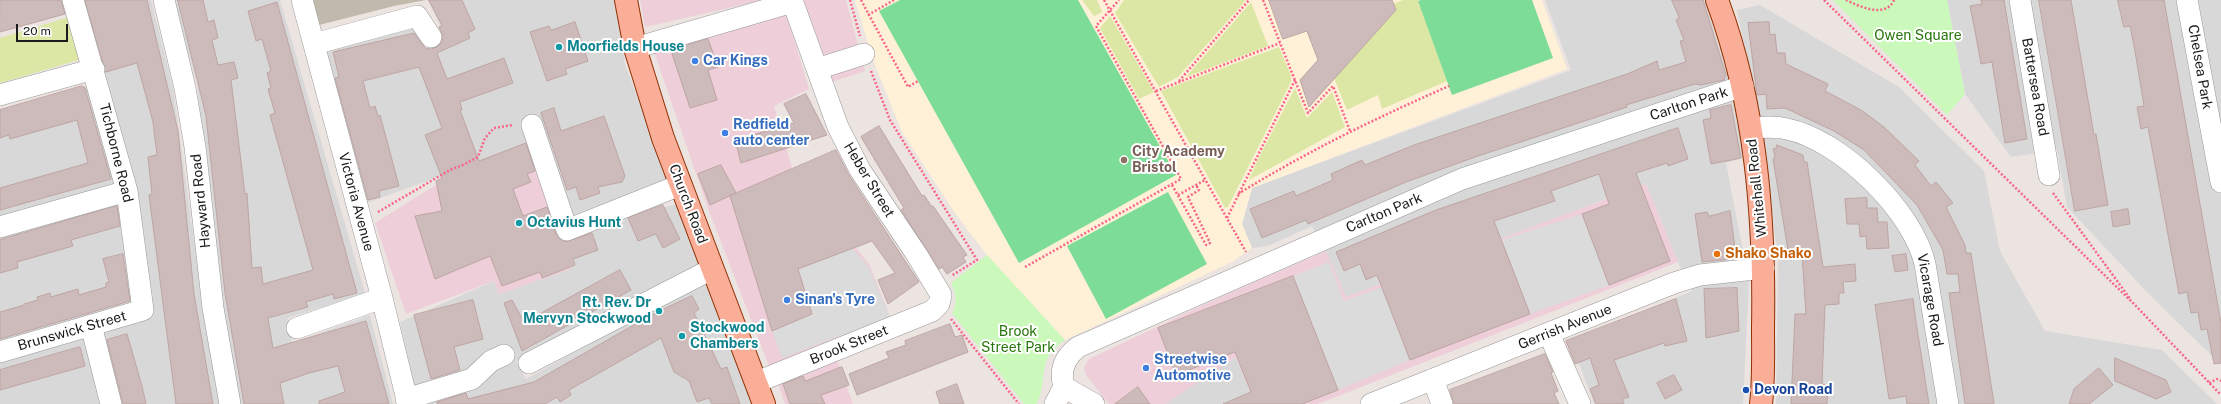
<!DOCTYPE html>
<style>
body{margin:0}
#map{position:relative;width:2221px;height:404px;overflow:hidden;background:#ece4e0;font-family:"Public Sans",sans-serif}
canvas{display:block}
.scale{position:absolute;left:16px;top:24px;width:52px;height:18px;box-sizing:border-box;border:2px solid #1b1b1b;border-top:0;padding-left:5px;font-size:12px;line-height:14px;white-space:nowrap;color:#1b1b1b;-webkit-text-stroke:3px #fff;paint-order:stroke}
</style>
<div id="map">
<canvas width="2221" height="404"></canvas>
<div class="scale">20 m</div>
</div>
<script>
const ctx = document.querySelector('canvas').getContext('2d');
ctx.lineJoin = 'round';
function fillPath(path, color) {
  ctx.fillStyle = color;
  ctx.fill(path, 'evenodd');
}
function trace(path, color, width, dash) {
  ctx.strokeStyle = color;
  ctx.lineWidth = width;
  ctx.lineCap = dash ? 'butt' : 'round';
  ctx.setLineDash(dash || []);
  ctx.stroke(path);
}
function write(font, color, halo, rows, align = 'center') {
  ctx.font = font + ' "Public Sans",sans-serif';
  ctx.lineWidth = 4;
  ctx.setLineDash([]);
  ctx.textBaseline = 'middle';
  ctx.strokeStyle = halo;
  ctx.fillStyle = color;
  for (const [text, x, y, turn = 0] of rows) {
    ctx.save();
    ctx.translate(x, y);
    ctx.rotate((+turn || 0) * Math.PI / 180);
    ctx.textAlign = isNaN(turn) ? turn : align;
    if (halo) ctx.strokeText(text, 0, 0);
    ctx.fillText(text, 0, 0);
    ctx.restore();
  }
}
fillPath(new Path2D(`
 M83 0H151L173 88 203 306 220 404H0V111L107 80Z
 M173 0H280L365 293 288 318 292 343 370 315 393 404H237L209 208 197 84Z
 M428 0H617L625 65 670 180 570 216 527 145 364 204 325 51 415 28 429 58 450 47Z
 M1545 0H1705L1735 99 1743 158 1726 163 1749 282 1743 404H1594L1571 342 1692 291 1678 262 1646 184 1346 297 1312 226 1268 246 1252 248 1242 224 1252 188 1571 70Z
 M1947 0H2221V365L2147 292 2067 207 2057 150 2011 157 1965 94Z
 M1760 5 1899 87 1984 171 2000 251 2045 331 2162 350 2217 404H1776L1778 257 1758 113 1737 10Z
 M681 203 701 265 516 361 526 379 707 279 754 404H418L400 322 494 281 499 294 570 269 560 235Z
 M1236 357 1255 404H1165L1202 378Z`), '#d9d8d8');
fillPath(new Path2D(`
 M640 0H764L645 27Z
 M803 0H846L865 71 826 84Z
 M786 13 809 89 774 106 793 171 869 264 891 319 769 366 709 211 654 52Z
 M530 141 571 269 499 294 494 281 406 314 375 223 450 176Z
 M1646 184 1678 262 1318 404H1255L1236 357 1165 404H1109L1086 375 1084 367 1089 359 1214 300 1326 251 1346 297Z
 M837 360 853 404H785L777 381Z`), '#eeced8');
fillPath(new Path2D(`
 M855 0H1542L1567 69 1252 188 1242 224 1252 248 1232 262 1065 340 987 255 955 213 902 132 873 60Z`), '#fff1d7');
fillPath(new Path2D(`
 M313 0H426L394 6 319 25Z`), '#c1baac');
fillPath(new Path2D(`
 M1082 0H1097L1102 12 1094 16Z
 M1124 0H1246L1178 77 1159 87 1115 13Z
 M1403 0H1418L1447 81 1382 109 1378 95 1347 110 1334 78 1393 4Z
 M1251 2 1268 46 1186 77Z
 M1110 16 1154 92 1139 99 1100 28Z
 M69 17 82 59 0 83V38Z
 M1279 47 1291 76V82L1228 207 1225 208 1161 91Z
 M1295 88 1307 118 1332 92 1345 127 1249 180 1257 161Z`), '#dce7a5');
fillPath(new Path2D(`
 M1833 0H1947L1965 94 1947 115Z
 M987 255 1065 340C1061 343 1056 346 1053 350 1039 364 1047 388 1036 404H1024L952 313C958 302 956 294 951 283Z`), '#cbf8bb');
fillPath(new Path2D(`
 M900 0H1078L1176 175 1019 263 879 11Z
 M1421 0H1532L1553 58 1452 95 1418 1Z
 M1168 192 1207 264 1106 319 1067 246Z`), '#7ddc97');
fillPath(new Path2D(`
 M1582 214 1609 285 1530 314 1502 240Z
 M852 248 868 266 890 317 782 358 772 331 812 314 798 269Z
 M1329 262 1344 301 1382 287 1410 360 1338 390 1293 276Z`), '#dbdbdb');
const building = new Path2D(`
 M0 0H61L65 14 0 32Z
 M85 0H147L178 131 194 294 213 404H176L149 195 152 194 148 157 157 155 153 122 137 63 106 72Z
 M178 0H203L208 22 214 20 218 38 212 40 218 65 234 62 238 78 231 80 245 194 247 193 252 268 261 267 263 284 313 270 270 115 275 113 268 89 271 88 267 73 271 71 262 39 256 41 248 11 277 2 357 293 334 299 333 294 306 302 308 307 268 318 273 348 366 321 389 404H319V401L345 392 338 366 309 373 280 383 284 404H244L225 293 206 116Z
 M429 0H462L475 29 468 33 470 38 437 53 447 79 504 58 513 83 460 102 462 110H460L479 161 526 143 535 171 527 174 531 182 513 189 523 216 547 207 556 234 565 242 592 233 598 250 573 259 575 265 542 278 540 272 502 286 490 256 435 279 415 216 442 211 436 181 442 178 425 135 442 128 419 67 363 81 370 108 375 106 378 116 380 115 399 186 379 191 380 197 368 200 335 78 339 77 333 52 414 33 425 48 431 49 437 47 442 42 443 36 439 27 442 26Z
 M1269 0H1392L1396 10 1309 107 1300 80 1318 60 1307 31 1283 39Z
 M1672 0H1703L1726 75 1724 80 1701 85 1695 84 1626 105 1627 107 1478 156 1406 182 1308 224 1306 220 1262 238 1250 209 1294 191 1296 196 1333 180 1331 174 1362 160 1365 165 1414 145 1627 74 1657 61 1659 70 1686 62 1680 41 1684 40 1676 20 1679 18Z
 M1981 0H2004L2027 139 2005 143 1992 62 1981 64 1975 31 1970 6 1982 4Z
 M2039 0H2071L2094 135 2096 134 2108 205 2075 211Z
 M2118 0H2164L2221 323V363L2214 364 2207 329 2201 330 2198 312 2191 313 2187 292 2179 294 2148 127 2141 129 2137 107 2144 106 2135 51 2130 26 2124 27Z
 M575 22 588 61 565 69 567 74 547 81 530 32 549 26 551 30Z
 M1769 22 1770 35 1775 34 1777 53H1785L1786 64 1828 84 1825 91 1861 110 1884 127 1919 161 1915 165 1931 186 1936 182 1953 203 1946 207 1965 245 1966 253H1971L1994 404H1965L1949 293 1960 292 1958 274H1947L1943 250 1917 205 1864 150 1834 131 1785 108 1767 109 1766 94 1757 95 1748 23Z
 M708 39 718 67 708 70 717 100 690 108 672 54 675 49Z
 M82 86 85 88 111 179 0 210V188L88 163 77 120 10 139 9 135 0 138V110Z
 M806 94 827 135 741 163 735 140 794 123 784 104Z
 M1731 105 1741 158 1711 164 1703 120 1711 118 1710 110Z
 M554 108 561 131 604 116 625 176 622 182 598 187 600 193 580 200 576 187 567 190 541 113Z
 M879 126 922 196 924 195 932 207 933 206 967 255 963 257 966 262 947 274 942 267 939 269 901 210 904 208 861 137Z
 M1678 128 1688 159 1668 166 1667 163 1636 173 1670 261 1609 285 1582 214 1609 204 1599 174 1551 191 1555 201 1494 221 1530 314 1410 360 1377 275 1366 280 1360 264 1344 271 1336 252 1436 210Z
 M1777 145 1803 155 1804 162H1807L1823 267 1855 264 1856 281 1843 282 1844 293H1839V304L1825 305 1822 384 1828 385 1827 404H1791L1795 314H1806L1802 254 1789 256 1773 159 1775 157 1773 149 1776 148Z
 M836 150 850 177 919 282 888 304 878 280 895 273 872 241 798 269 812 314 772 331 730 196Z
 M721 165 736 193 710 205 698 174Z
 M1867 198V208H1877L1878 222H1887L1889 248 1867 249 1866 236 1860 237 1859 224H1847L1845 199Z
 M663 205 680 239 663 248 656 234 638 241 628 218Z
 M117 206 120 226 71 240 73 246 17 262 18 268 0 273V240Z
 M2128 209 2130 224 2113 227 2111 212Z
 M1730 211 1736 255 1733 259 1702 262 1695 214 1707 212 1709 216Z
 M123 254 130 301 0 339V312L24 305V304L38 300 37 297 50 293 51 297 78 289 79 295 106 287V283L109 282 103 259Z
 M1906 254 1908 270 1895 272 1892 256Z
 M620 270 631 290 522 351 504 303 512 300 524 322Z
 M1293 276 1338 390 1302 404H1223L1251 392 1235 352 1176 375 1158 328Z
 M1737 288 1739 331 1706 338 1704 289Z
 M692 296 699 309 694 313 721 369 727 367 740 404H712L709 398 697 402 689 381 674 372 661 338 569 390 571 395 560 402 557 397 545 404H437V402L466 393 468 399 534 382 653 314Z
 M1676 299 1687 341 1665 346 1664 343 1614 360 1629 397 1622 399 1624 404H1596L1590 389 1599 385 1590 358 1575 364 1566 341Z
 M1913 299 1916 322 1929 404H1907L1906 396 1889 399 1875 305Z
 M473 300 483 339 454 347 460 370 431 379 414 315Z
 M950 324 955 337 962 335 968 352 857 395 849 374 889 358 886 352 906 345 905 341Z
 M127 334 142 386 146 404H123L107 340Z
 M80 347 85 366 0 390V370Z
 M1545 354 1553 372 1551 373 1558 391 1554 393 1559 404H1454L1450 390Z
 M2115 358 2166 380 2171 392 2156 399 2115 381Z
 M842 367 849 385 821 395 825 404H790L783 384 803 376 805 381Z
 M2099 368 2113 385 2089 404H2069L2074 389Z
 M1674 375 1682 390 1665 399 1657 383Z
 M957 384 964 404H940L936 392Z
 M1138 387 1150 404H1115Z`);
fillPath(building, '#ccbbba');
trace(building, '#bea5a3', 1);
const minor = new Path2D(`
 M164 0 185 88 195 147 213 308 230 404
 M302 0 382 298 408 404
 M2020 0 2049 175
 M2187 0 2221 182
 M314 44 417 16 431 37
 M635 48 793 2
 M817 69 864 54
 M0 95 94 69
 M532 125 567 230 680 185
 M1751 128C1763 127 1775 126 1787 129 1841 140 1913 211 1925 264L1948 404
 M0 227 127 191
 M91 325 111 404
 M297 328 382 298
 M1549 334 1580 404
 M0 352 143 310 127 191 73 0
 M529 363 712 269
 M1433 379 1442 404
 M757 382 932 311 939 304 941 295 917 255 860 170 838 127 792 0
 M1064 387C1059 370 1065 357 1078 347L1462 179 1743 86
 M1064 387 1094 404
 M406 399 472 379 491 361 504 355
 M1055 404 1064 387
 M1371 404 1674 283 1700 275 1764 268`);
const major = new Path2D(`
 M626 0 635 48 663 138 764 404
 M1717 0C1756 105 1765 218 1763 328 1763 353 1764 379 1761 404`);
trace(minor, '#989898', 22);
trace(major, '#903002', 24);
trace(new Path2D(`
 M850 0 860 36
 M861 0 908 87 918 81
 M1104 0 1246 252
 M1263 0 1308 113 1333 86 1350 131
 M1824 0 2135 305 2221 395
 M1846 0C1858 6 1886 19 1894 0
 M868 15 894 0
 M871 71 890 120 977 260 951 276
 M1179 81 1249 0
 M1156 91 1280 43
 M1172 185 1206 245 1210 243 1188 197 1199 190 1196 185
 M2053 193 2131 300
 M1238 194C1306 152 1376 118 1449 86
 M1178 195 1205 180
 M378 212 450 170 465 164 478 157 485 138 494 128 513 125
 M1227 218 1295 80
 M1025 267 1181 179 1096 26 1119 0
 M951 319 1019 404
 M2209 383 2217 379 2221 381`), '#f86588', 2.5, [2, 2]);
trace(minor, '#fff', 21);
trace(major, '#faae97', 22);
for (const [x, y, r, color] of [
 [559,47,4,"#0f9aa8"],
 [695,61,4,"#3f7fe0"],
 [725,133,4,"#3f7fe0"],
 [1124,160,4,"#8d6e63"],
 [519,223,4,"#0f9aa8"],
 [1717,254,4,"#e8710a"],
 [787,300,4,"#3f7fe0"],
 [659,311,4,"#0f9aa8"],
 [682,336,4,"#0f9aa8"],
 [1146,368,4,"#3f7fe0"],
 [1746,390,4,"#1a4fb4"]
]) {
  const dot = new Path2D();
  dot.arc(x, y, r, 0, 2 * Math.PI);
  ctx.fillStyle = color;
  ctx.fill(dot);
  trace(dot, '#fff', 1.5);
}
write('14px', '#27750c', '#fff', [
 ["Owen Square",1918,36],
 ["Brook",1018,332],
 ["Street Park",1018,348]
]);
write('bold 14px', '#0d838f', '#fff', [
 ["Moorfields House",567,47],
 ["Octavius Hunt",527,223],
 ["Rt. Rev. Dr",651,303,"right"],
 ["Mervyn Stockwood",651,319,"right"],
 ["Stockwood",690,328],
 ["Chambers",690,344]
], 'left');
write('bold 14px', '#366cbe', '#fff', [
 ["Car Kings",703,61],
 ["Redfield",733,125],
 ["auto center",733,141],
 ["Sinan's Tyre",795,300],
 ["Streetwise",1154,360],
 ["Automotive",1154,376]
], 'left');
write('14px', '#1b1b1b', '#fff', [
 ["Chelsea Park",2200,67,80],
 ["Battersea Road",2035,87,80],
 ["Carlton Park",1689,104,-18],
 ["Tichborne Road",116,153,76],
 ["Heber Street",869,180,59],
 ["Whitehall Road",1757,188,-96],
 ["Hayward Road",201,201,-96],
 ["Victoria Avenue",356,202,75],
 ["Church Road",688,204,69],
 ["Carlton Park",1384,213,-23],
 ["Vicarage Road",1930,300,80],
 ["Gerrish Avenue",1565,327,-22],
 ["Brunswick Street",72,331,-16],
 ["Brook Street",849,345,-22]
]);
write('bold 14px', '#785e54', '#fff', [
 ["City Academy",1132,152],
 ["Bristol",1132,168]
], 'left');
write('bold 14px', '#c56008', '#fff', [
 ["Shako Shako",1725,254]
], 'left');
write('bold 14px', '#164399', '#fff', [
 ["Devon Road",1754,390]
], 'left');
</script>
